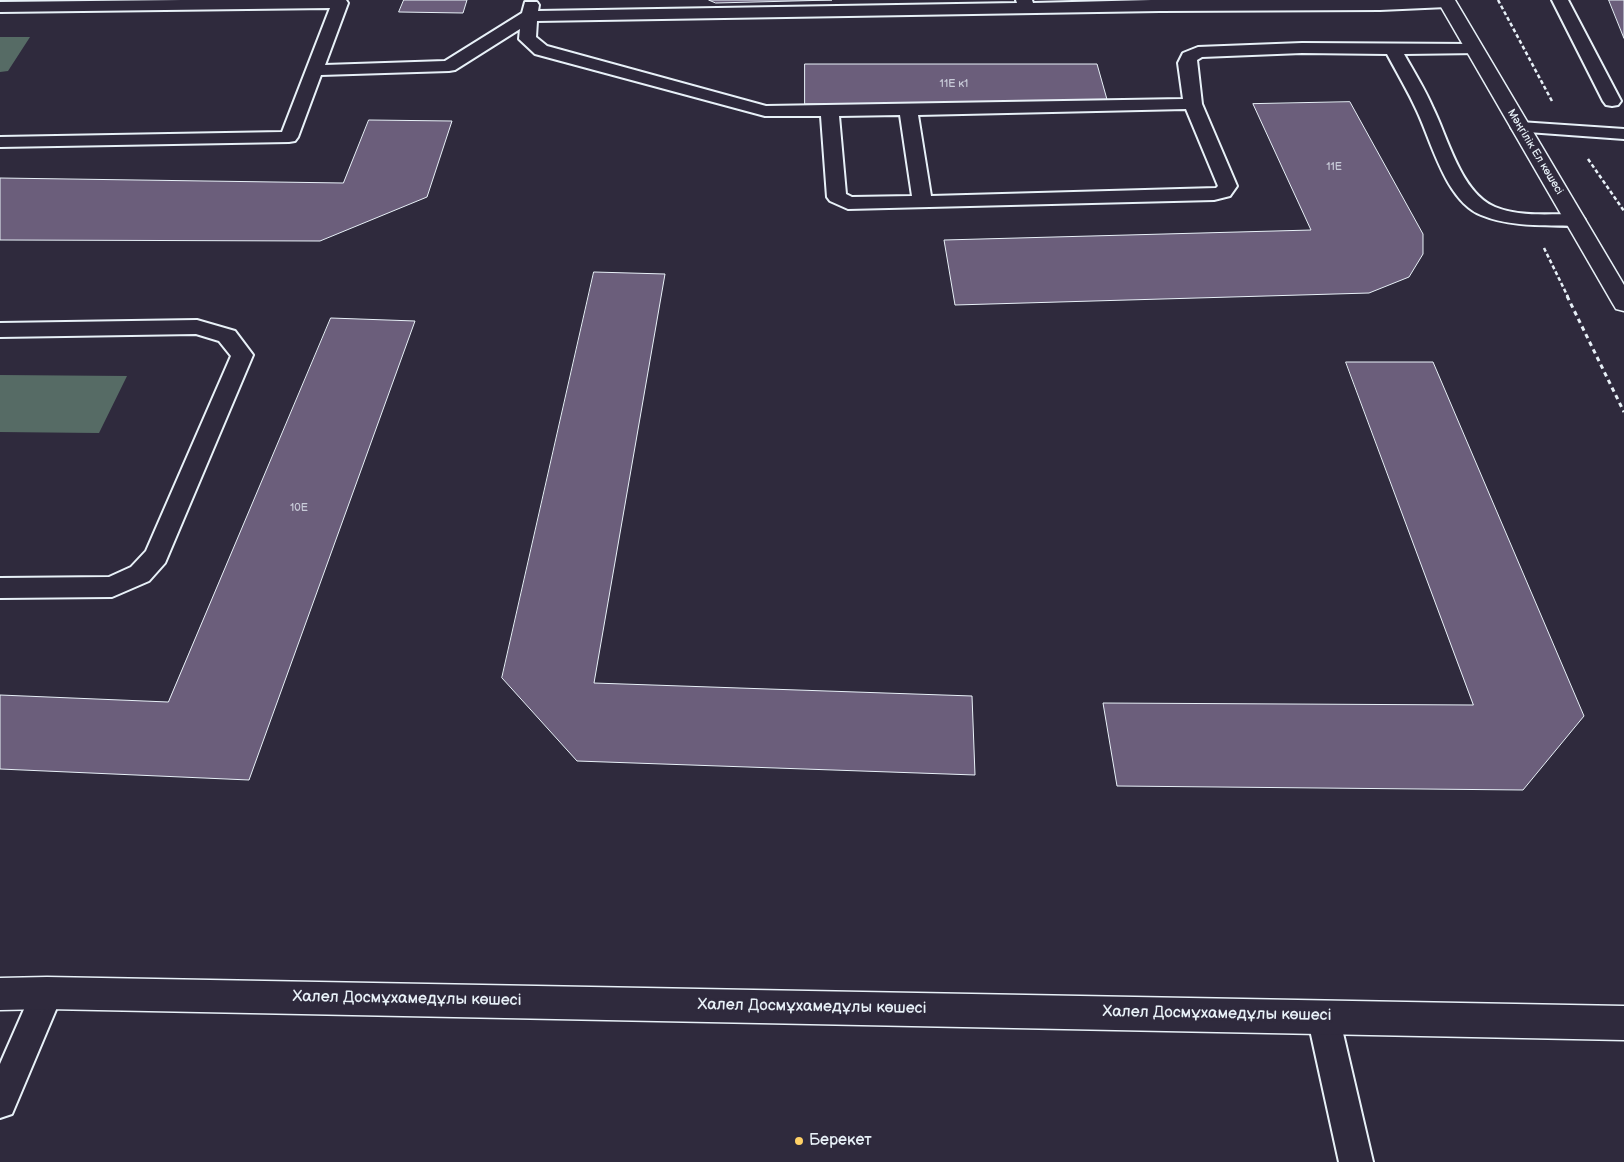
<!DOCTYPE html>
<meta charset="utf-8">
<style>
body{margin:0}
canvas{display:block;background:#2f2a3d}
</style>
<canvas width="1624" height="1162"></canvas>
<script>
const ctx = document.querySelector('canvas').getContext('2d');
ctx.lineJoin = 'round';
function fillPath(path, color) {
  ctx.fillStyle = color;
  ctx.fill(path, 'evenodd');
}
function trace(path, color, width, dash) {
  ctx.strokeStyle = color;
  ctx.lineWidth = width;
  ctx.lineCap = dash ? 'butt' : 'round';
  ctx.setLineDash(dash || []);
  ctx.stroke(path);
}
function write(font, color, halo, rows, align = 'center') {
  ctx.font = font + ' "Balsamiq Sans",sans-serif';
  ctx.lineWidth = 5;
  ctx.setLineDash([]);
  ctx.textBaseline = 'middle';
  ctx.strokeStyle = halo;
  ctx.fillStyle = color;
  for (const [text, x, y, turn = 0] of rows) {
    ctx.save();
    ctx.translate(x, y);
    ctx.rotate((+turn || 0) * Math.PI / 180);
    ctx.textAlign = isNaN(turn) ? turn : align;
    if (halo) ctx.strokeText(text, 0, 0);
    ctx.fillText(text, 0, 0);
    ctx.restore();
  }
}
fillPath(new Path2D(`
 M0 37H30L8 71 0 72Z
 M0 375 127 376 99 433 0 432Z`), '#566b65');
const building = new Path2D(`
 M404 0H467L463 13 399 12Z
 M709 0H832L716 3Z
 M1609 0H1624V38Z
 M805 64H1097L1108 103 805 104Z
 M1350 102 1423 234V254L1409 277 1369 293 955 305 944 240 1311 230 1253 104Z
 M369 120 452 121 427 197 320 241 0 240V178L343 183Z
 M594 272 665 274 594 683 972 696 975 775 577 761 502 678Z
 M331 318 415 321 249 780 0 769V695L168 702Z
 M1346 362H1433L1584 716 1523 790 1117 786 1103 703 1473 705Z`);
fillPath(building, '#6b5e7b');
trace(building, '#e8f1f8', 1);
const lane = new Path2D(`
 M181 0H346L348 3 325 65 445 61 522 13 525 2H537L539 5 538 11 1017 3 1016 0H1032L1033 3 1151 0H1454L1455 2 1453 5 1447 7 1380 10 1160 11 537 21 536 37 547 46 766 106 1183 99 1178 63 1183 53 1198 47 1302 43 1474 44 1480 45 1482 49 1480 53 1404 54C1414 72 1425 89 1433 108 1448 138 1461 193 1495 207 1519 217 1549 214 1575 214L1582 216 1585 220 1582 224 1575 226C1544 225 1510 227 1481 215 1446 201 1432 143 1417 111 1408 91 1397 73 1387 54L1302 53 1202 57 1197 60 1202 104 1237 186 1230 196 1214 200 848 209 830 201 827 197 821 116H765L535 54 519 39 520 29 455 70 449 71 321 75 298 137 295 141 289 142 0 147V137L282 132 330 8 0 12V2ZM1186 109 1218 186 1216 188 931 196 918 115ZM900 115 912 196 852 197 846 194 839 116Z
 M1552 0H1568L1621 101 1618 105 1612 106 1606 105 1603 101Z
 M1520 122 1624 129V139L1514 131 1511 127 1514 123Z
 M197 320 235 331 253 355 165 563 149 581 112 597 0 598V578L109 577 131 567 146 551 231 356 219 341 196 334 0 337V323Z
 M47 978 58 982 63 993 12 1114 0 1118V1064L36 982Z
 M1323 1001 1334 1005 1339 1016 1373 1162H1339L1307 1016 1312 1005Z`);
const street = new Path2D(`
 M1437 0H1455L1624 285V311L1616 309 1613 304Z`);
const secondary = new Path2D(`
 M47 977 1624 1006V1040L47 1009 0 1010V978Z`);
trace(lane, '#e8f1f8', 4);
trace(street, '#e8f1f8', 3);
trace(secondary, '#e8f1f8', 3);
trace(new Path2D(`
 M1498 0 1553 103
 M1588 159 1624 211
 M1544 248 1568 297`), '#e8f1f8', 2.5, [4, 2.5]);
trace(new Path2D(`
 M1567 296 1624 412`), '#e8f1f8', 3, [4.5, 4]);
fillPath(lane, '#2f2a3d');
fillPath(street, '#2f2a3d');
fillPath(secondary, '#2f2a3d');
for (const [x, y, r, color] of [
 [799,1141,5,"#ffd166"]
]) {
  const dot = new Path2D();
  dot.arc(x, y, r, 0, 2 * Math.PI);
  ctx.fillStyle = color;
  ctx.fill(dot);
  trace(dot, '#2f2a3d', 2);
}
write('11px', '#c9ccd9', null, [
 ["11Е к1",954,84],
 ["11Е",1334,167],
 ["10Е",299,508]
]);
write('11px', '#e8f1f8', '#2f2a3d', [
 ["Мәңгілік Ел көшесі",1535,152,59]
]);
write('16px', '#e8f1f8', '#2f2a3d', [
 ["Халел Досмұхамедұлы көшесі",407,999,1],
 ["Халел Досмұхамедұлы көшесі",812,1007,1],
 ["Халел Досмұхамедұлы көшесі",1217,1014,1]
]);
write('16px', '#e8f1f8', '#2f2a3d', [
 ["Берекет",809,1141]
], 'left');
</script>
